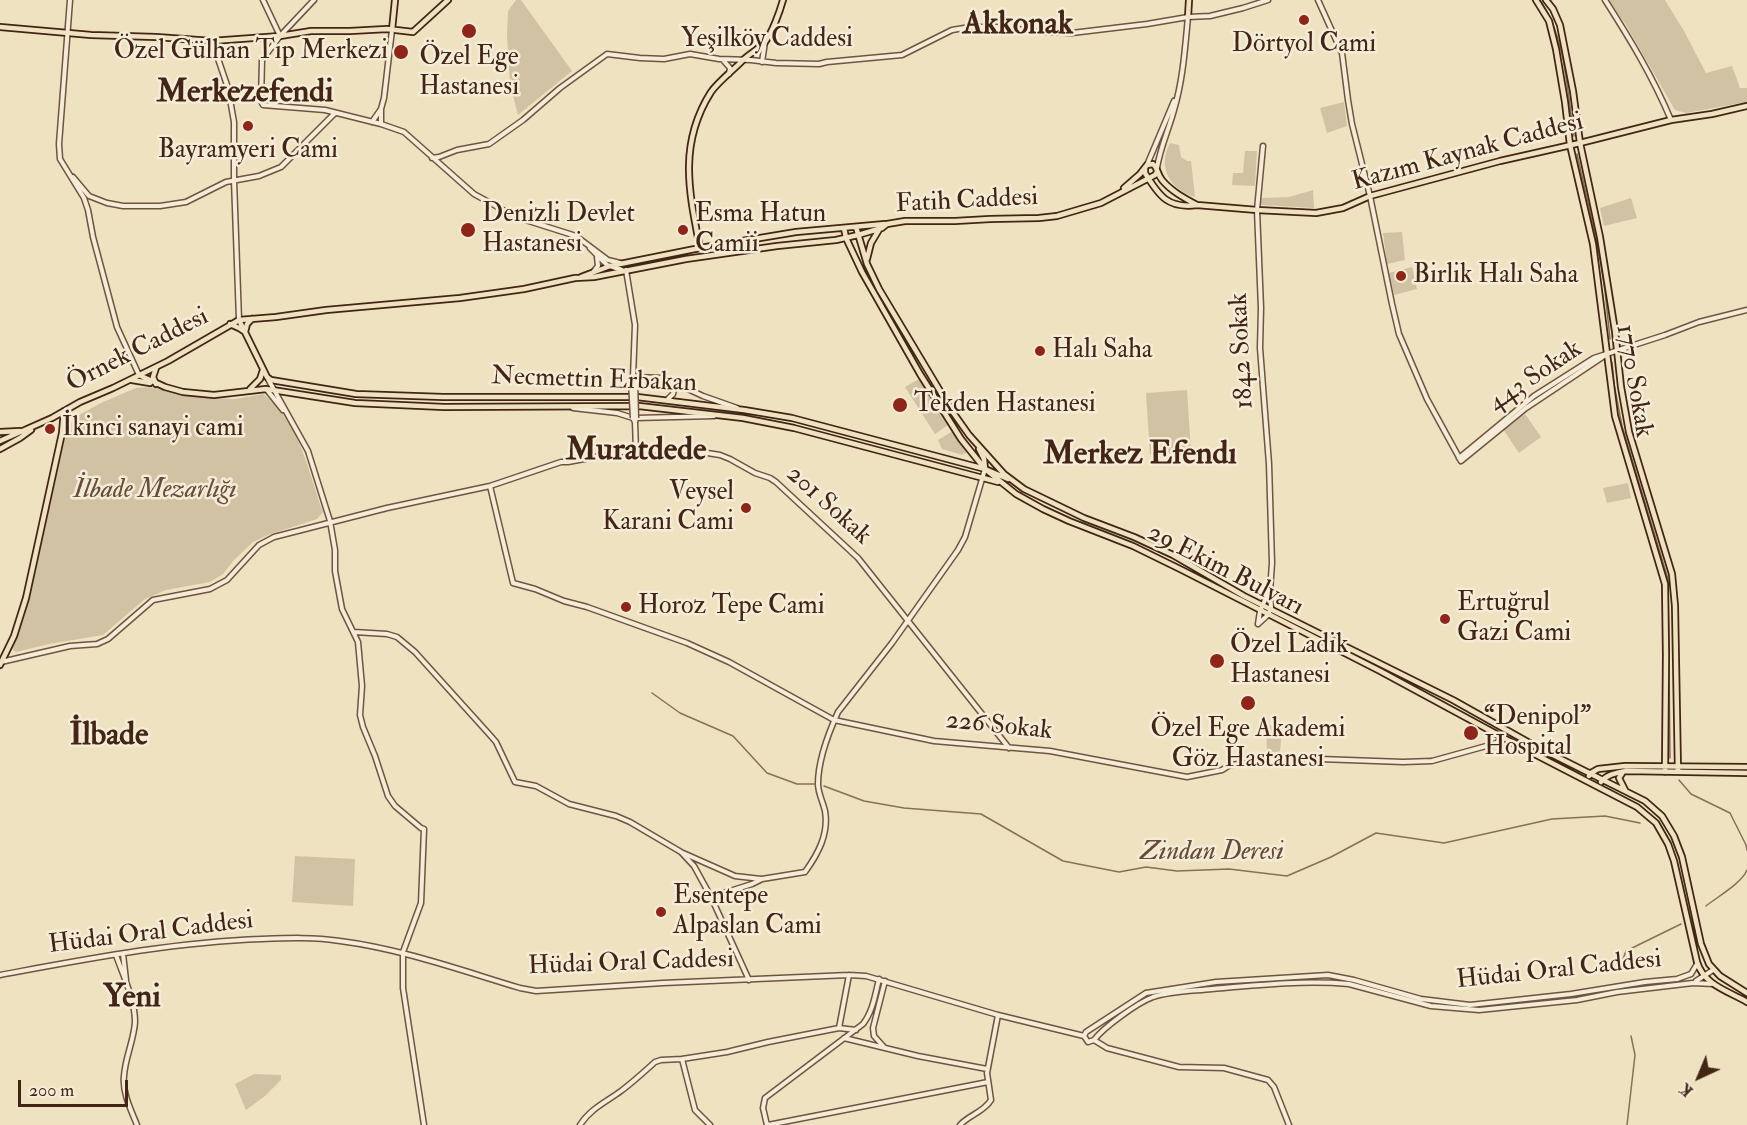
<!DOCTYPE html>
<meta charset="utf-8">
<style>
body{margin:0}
#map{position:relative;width:1747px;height:1125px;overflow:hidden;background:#eee2c1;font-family:"IM FELL Double Pica",serif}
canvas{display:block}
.north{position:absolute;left:1669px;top:1047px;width:60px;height:60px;-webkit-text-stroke:4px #f4ecd7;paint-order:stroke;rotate:224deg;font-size:16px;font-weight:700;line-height:24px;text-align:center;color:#432516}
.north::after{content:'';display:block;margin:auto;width:21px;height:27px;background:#432516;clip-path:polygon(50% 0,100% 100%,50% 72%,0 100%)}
.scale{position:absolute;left:18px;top:1080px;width:110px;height:27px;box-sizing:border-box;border:3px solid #432516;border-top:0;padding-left:8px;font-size:18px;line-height:21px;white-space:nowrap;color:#432516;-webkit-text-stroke:4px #f4ecd7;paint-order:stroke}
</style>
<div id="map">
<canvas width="1747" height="1125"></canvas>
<div class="north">K</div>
<div class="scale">200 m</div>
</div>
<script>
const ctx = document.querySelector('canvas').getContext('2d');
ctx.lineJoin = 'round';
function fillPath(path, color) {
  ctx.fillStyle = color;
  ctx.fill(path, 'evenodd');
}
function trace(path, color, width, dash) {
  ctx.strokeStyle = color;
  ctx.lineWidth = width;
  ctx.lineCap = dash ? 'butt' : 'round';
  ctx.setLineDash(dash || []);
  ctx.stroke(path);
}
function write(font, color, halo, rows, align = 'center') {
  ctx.font = font + ' "IM FELL Double Pica",serif';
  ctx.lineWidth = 5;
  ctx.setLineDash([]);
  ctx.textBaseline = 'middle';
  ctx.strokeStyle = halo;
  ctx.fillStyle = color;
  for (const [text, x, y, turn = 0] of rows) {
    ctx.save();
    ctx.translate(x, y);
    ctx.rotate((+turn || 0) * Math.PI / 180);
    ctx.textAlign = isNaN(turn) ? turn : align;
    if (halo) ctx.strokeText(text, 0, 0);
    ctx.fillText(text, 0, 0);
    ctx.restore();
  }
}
fillPath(new Path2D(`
 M516 0H521L572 71 518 115 510 84 507 36 508 11Z
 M1608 0H1665L1684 31 1706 73 1732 66 1740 88H1747V102L1686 113 1675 110 1626 25Z
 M1344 102 1347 126 1327 133 1320 108Z
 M1170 143 1179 145 1181 157 1187 161H1191L1195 197C1170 190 1157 167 1170 143Z
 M1245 151H1257L1255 186 1232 185 1233 173H1243Z
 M1313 190 1314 208 1261 205V198L1289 197Z
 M1631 198 1637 218 1604 226 1600 208Z
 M1402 232 1405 260 1387 264 1383 233Z
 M1412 267 1417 289 1394 295 1389 273Z
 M919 379 948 425 935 434 905 387Z
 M149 387 208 398 235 399 263 394C300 421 308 472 323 512L317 519 268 535 253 542 234 560 223 574 210 582 166 590 145 599 103 635 49 644 16 652 12 649 24 618 33 583 64 442 70 425 75 417 103 402 136 388Z
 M1187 390 1191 452 1150 455 1146 393Z
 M1525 414 1541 437 1519 453 1503 429Z
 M953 431 967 452 962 455 942 449 938 440Z
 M1628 483 1631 498 1607 503 1603 488Z
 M1266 725 1282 726 1280 753 1267 754Z
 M295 856 355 859 353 906 292 902Z
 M254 1074 281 1075V1080L265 1096 246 1110 235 1084Z`), '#d1c2a4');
trace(new Path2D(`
 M1540 0C1566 37 1567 92 1574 136
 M1577 154 1598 247 1605 291 1610 339
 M1612 362 1614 384 1622 426 1668 579 1670 758
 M652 693 680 713 733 736 767 773 797 784H814
 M1679 780 1691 794 1730 813 1746 845 1747 850
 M824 786 864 801 904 808 981 814 1063 861 1119 872 1146 867 1177 871 1229 869 1287 876 1331 857 1376 833 1444 843 1552 819 1605 816 1640 823
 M1706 906C1717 897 1742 883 1747 870
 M1620 967 1626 951 1681 924
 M1627 1125 1635 1055 1631 1036`), '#87705a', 1.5);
const minor = new Path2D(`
 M70 0 59 144 60 159 84 198 88 210 93 237 117 327 139 375
 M263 0 280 36
 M314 0 280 36 262 60 261 101 263 105 325 110 381 124 404 132 474 194 516 217 576 236 608 260 620 263
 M1318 0 1342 53 1348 100 1352 124 1370 196 1392 304 1399 334 1427 399 1461 461 1526 408 1607 354
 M1605 0C1630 39 1653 77 1671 120
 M212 41 228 88 234 122V180L239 320
 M723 60 730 68 729 74
 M762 62 765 42
 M372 122 381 109
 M381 124V109L384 98 392 30
 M432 158 439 157 457 150 489 144 523 120 560 88 607 54 640 58 664 59 690 54 719 59 751 60 776 63 819 64 827 62 902 55 952 30 970 27H996L1046 32 1072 33 1147 24 1188 17 1210 16 1243 8 1268 0
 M1147 165 1174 101
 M1157 168C1160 148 1169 129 1174 110 1183 80 1185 48 1188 17
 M73 177 89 196 107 203 123 206H160L186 202 226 182 259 176 281 167 335 113
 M590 248 607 265 622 270
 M626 270 635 325 633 377 664 378 703 396 737 408
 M594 271 598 266 597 257
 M268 379 308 451 330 521 335 550V571L342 609 358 642 362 686 360 715 363 727 375 756 388 796 395 806 421 828 424 829 421 903 403 952V988L424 1125
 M267 390 283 410
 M668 399 673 394 674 390 669 382
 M573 408 617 413 633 418 635 422 636 418 714 416
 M635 422 636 450
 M1459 458 1534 396 1594 358 1665 335 1699 322 1747 310
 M490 486 513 583 535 589 564 601 587 607 687 643 729 662 834 720 934 741 1050 751 1187 777 1222 770 1230 765 1292 758 1403 762 1432 761 1497 743 1502 737
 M1258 624 1268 615 1271 608 1270 591 1272 563 1269 464 1260 348 1261 308 1257 210 1263 146
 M1258 624 1260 611 1269 591
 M354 632 387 634 397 637 415 652 489 734 496 742 515 782 536 786 569 804 616 816 630 822 681 852 694 866 711 897 749 980
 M1 662 70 646 97 644 108 639 153 600 210 589 227 580 259 545 274 537 387 508 490 486 561 462H568L627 451 675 450 701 452 720 455 730 459 755 473 770 478 776 482 858 558 1009 748
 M683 853 735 876 761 879
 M711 897 752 884 762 879 805 872C818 854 829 834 825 811 823 802 818 793 818 784 818 760 828 734 838 712L892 643 958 550 965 537 985 469
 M123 954 126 980
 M116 955C123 976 135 999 135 1022 134 1040 125 1058 124 1076 122 1092 131 1110 137 1125
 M0 975C87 959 174 942 262 939 288 938 314 937 340 941 402 949 460 970 520 988L536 991 663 983 849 975 866 976 998 1015 1084 1036
 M1696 981 1713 970
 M839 1028 856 1030
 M1084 1036 1086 1032 1146 993 1216 982 1328 975 1354 980 1421 999 1470 1005 1571 994 1645 982 1677 979 1691 974 1697 964
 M1084 1036 1088 1042 1094 1040
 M844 1038 918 1056 987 1069
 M1094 1040C1104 1027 1137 1003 1153 997 1171 991 1193 991 1212 989 1257 985 1304 980 1349 984L1431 1006 1479 1010 1577 1000 1617 992 1693 983 1714 984
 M1094 1040 1107 1048 1179 1067 1224 1068 1268 1080 1274 1087 1289 1125
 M884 1047 874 1036 873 1028 885 981
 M682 1059 695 1110 710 1125
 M580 1125C590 1109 606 1102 621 1091 633 1082 644 1072 655 1062L661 1060 682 1059 727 1052 768 1042 839 1028 849 975
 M767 1125 763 1108 765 1098 863 1024C873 1011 875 995 879 979
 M768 1125 988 1082
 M960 1125C969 1115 984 1112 991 1100L987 1073 998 1015`);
const major = new Path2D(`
 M1536 0 1549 21 1556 49 1565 102 1570 145 1593 244 1615 416 1665 584 1666 655 1665 772
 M1546 0 1553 9 1560 25 1573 91 1580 143 1600 237 1615 331 1621 387 1629 432 1672 574 1675 606 1678 772
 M1188 17 1189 0
 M0 27 91 35 156 37 212 41 280 36 311 31H350L387 29 413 32 448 0
 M392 30 395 0
 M1145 169V173C1159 196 1168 209 1197 205L1257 210 1316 213 1343 208 1370 196 1500 161 1580 143 1671 120 1712 114 1747 106
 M1124 188 1140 174 1147 165 1153 164C1158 168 1157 174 1162 180 1171 191 1184 198 1197 205
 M856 227 867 264 879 289 952 411 969 435 1004 474 1024 489 1084 518 1134 537 1173 555 1244 596 1453 700 1535 746 1645 801 1662 816 1674 836 1682 857 1701 944 1709 964 1720 976 1747 993
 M844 228 846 238 862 272 920 374 961 439 985 469 1016 494 1043 509 1069 521 1133 546 1182 570 1380 671 1515 744 1637 807 1656 823 1668 844 1674 861 1697 962C1704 985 1728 991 1747 1002
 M700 248C689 192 678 144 711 92 718 82 731 72 740 63 747 55 758 50 765 42 772 33 780 11 783 0
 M867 259 871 243 880 228
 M581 277 610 266 700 248 796 232 885 224
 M239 320 267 377 271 380 356 394 443 397H637L744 410 792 418 985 469 1008 479
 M230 324 239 328 245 332 247 324 252 319
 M139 375 165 387 183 392 214 395 266 389 355 403 444 407 639 406 743 418 794 428 998 482
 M132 380 150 383
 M156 384 153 377 156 368
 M250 389 260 379 263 370
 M0 432 20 431
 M0 441 52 418 80 402 113 388 168 361 239 320 276 317 326 310 460 298 524 289 575 278 594 277 686 259 777 246 836 240 858 235 882 228 887 224 905 221H955L990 219 1039 218 1057 216 1101 203 1155 175 1157 172
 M0 449 20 438 31 430
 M979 449 984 459 985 469
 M0 665 14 636 26 598 62 433 64 411
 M1623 772 1619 778 1625 790
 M1589 776 1591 773 1598 769 1625 766 1747 767
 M1601 782C1607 774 1617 773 1626 771L1747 773`);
trace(minor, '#6e5441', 7);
trace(major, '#432516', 8);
trace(minor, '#f4ecd7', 4);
trace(major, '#eee2c1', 4.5);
const minorBridge = new Path2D(`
 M631 381 633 418
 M635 381 636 418`);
trace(minorBridge, '#6e5441', 7, []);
trace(minorBridge, '#f4ecd7', 4);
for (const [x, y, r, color] of [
 [1304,20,6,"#8f2418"],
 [469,31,8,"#8f2418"],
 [401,52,8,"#8f2418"],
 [248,126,6,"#8f2418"],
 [468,230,8,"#8f2418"],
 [683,230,6,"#8f2418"],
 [1401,276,6,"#8f2418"],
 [1040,351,6,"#8f2418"],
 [900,405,8,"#8f2418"],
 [50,429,6,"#8f2418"],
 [746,508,6,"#8f2418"],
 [626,607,6,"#8f2418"],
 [1445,619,6,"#8f2418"],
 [1217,661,8,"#8f2418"],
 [1248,703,8,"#8f2418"],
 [1471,733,8,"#8f2418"],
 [661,912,6,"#8f2418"]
]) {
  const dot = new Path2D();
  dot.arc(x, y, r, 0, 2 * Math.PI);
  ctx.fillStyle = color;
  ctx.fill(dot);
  trace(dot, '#f4ecd7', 2);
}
write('26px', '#432516', '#f4ecd7', [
 ["Yeşilköy Caddesi",767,40],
 ["Kazım Kaynak Caddesi",1468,153,-15],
 ["Fatih Caddesi",967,202,-3],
 ["Örnek Caddesi",138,351,-27],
 ["1842 Sokak",1243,351,-93],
 ["443 Sokak",1536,377,-34],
 ["Necmettin Erbakan",594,381,2],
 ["1770 Sokak",1633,381,80],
 ["201 Sokak",828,506,42],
 ["29 Ekim Bulvarı",1225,571,27],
 ["226 Sokak",999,727,6],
 ["Hüdai Oral Caddesi",151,934,-7],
 ["Hüdai Oral Caddesi",631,964,-2],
 ["Hüdai Oral Caddesi",1559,971,-6]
]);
write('26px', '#432516', '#f4ecd7', [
 ["Dörtyol Cami",1304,45,"center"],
 ["Özel Gülhan Tıp Merkezi",388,52,"right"],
 ["Özel Ege",469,58,"center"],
 ["Hastanesi",469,88,"center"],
 ["Bayramyeri Cami",248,151,"center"],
 ["Denizli Devlet",482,215],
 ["Hastanesi",482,245],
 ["Esma Hatun",695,215],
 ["Camii",695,245],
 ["Birlik Halı Saha",1413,276],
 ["Halı Saha",1052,351],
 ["Tekden Hastanesi",914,405],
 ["İkinci sanayi cami",62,429],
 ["Veysel",734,493,"right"],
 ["Karani Cami",734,523,"right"],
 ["Ertuğrul",1457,604],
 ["Gazi Cami",1457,634],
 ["Horoz Tepe Cami",638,607],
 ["Özel Ladik",1230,646],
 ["Hastanesi",1230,676],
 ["“Denipol”",1484,718],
 ["Hospital",1484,748],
 ["Özel Ege Akademi",1248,730,"center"],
 ["Göz Hastanesi",1248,760,"center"],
 ["Esentepe",673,897],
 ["Alpaslan Cami",673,927]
], 'left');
write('italic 26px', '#664c3a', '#f4ecd7', [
 ["İlbade Mezarlığı",155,491]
]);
write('italic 27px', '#654a38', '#f4ecd7', [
 ["Zindan Deresi",1212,853]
]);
write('bold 32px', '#432516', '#f4ecd7', [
 ["Akkonak",1018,26],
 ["Merkezefendi",245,94],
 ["Muratdede",636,452],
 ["Merkez Efendı",1140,456],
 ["İlbade",109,737],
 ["Yeni",132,999]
]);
</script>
